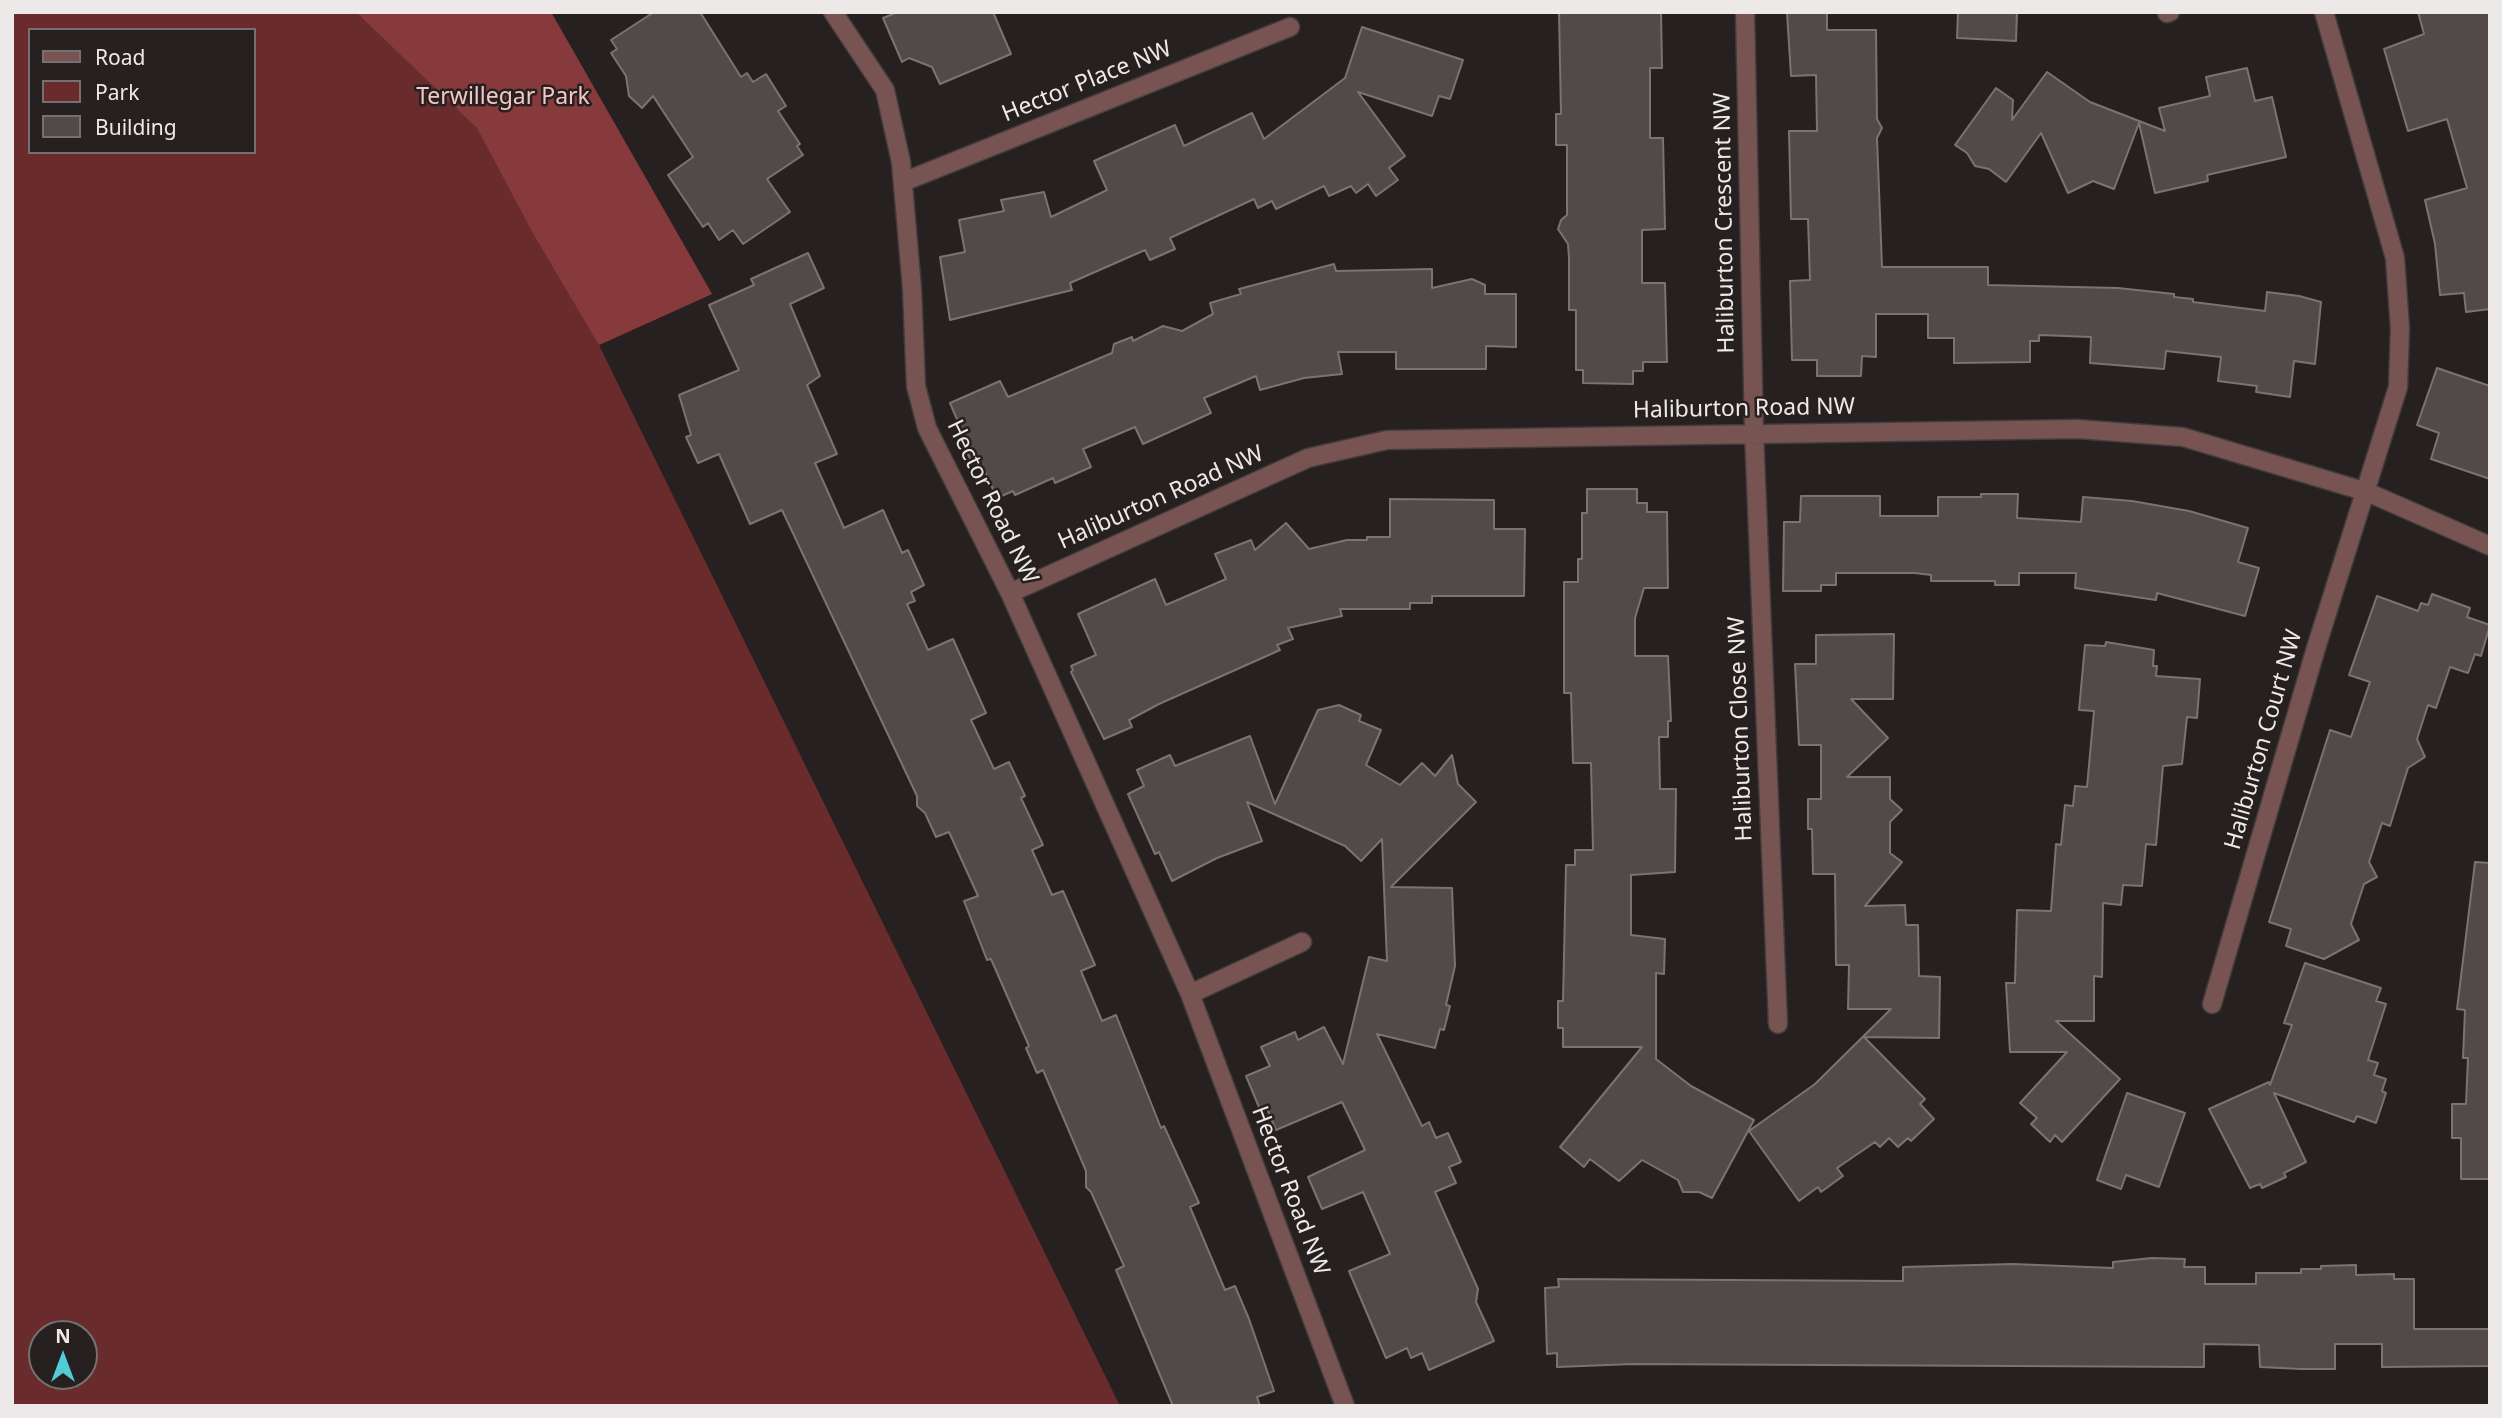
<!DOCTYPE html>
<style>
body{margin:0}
#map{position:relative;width:2502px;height:1418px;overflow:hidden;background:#262020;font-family:"Noto Sans",sans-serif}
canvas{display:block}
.frame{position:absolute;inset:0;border:14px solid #eee9e9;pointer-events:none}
.legend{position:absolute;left:28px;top:28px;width:228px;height:126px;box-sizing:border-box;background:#262020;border:2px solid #767070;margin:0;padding:9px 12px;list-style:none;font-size:21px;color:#eee9e9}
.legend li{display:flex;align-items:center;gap:14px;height:35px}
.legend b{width:35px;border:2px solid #767070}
.north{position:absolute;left:28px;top:1320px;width:70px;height:70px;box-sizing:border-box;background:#262020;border:2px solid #767070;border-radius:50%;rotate:0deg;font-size:19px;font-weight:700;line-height:28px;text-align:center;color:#eee9e9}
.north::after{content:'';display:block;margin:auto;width:24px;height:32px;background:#51ccd4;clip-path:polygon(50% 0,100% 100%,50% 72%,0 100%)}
</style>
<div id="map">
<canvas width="2502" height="1418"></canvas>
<div class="frame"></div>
<ul class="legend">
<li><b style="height:9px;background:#775452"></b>Road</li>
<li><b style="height:19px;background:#6a2b2c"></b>Park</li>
<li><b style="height:19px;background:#514a49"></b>Building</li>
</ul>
<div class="north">N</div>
</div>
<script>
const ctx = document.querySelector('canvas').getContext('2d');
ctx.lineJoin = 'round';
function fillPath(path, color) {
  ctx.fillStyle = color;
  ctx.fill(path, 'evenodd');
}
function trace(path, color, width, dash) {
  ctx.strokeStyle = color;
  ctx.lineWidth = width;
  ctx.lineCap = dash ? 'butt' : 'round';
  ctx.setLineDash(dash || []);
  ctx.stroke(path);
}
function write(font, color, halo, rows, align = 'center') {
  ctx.font = font + ' "Noto Sans",sans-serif';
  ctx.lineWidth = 5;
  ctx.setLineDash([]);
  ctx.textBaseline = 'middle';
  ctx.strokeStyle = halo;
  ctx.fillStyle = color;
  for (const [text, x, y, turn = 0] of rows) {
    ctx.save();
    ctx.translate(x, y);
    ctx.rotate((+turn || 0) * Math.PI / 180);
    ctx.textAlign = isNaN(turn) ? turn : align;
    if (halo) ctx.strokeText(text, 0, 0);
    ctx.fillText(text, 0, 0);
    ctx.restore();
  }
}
fillPath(new Path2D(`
 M12 12H551L712 294 599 345 1120 1406H12ZM30 30H254V152H30ZM42 1334H84V1376H42Z`), '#6a2b2c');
fillPath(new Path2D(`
 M356 12H551L712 294 599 345 534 235 477 128Z`), '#873a3b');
const building = new Path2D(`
 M654 12H700L741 77 747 73 753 82 766 74 786 106 778 111 800 144 797 146 803 155 767 179 790 212 743 244 733 230 719 240 708 223 703 227 668 175 693 157 653 96 642 108 629 96 626 76 611 53 617 49 611 40Z
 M898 12H993L1011 54 940 84 932 67 909 58 902 62 883 18Z
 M1559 12H1661L1662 68H1650V138H1663L1665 229 1642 230V283H1665L1667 362H1643V371H1633V384L1583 383V370H1576V310H1569V258L1568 244 1558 229 1561 220 1567 215V145H1556V114H1561Z
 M1787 12H1827V30H1876L1877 119 1882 128 1877 138 1882 267H1988V285L2118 288 2174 294V297L2193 299V302L2265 311 2267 292 2299 296 2321 302 2315 364 2294 361 2290 397 2256 392 2257 386 2218 381 2221 357 2166 351 2164 369 2090 363 2091 337 2039 335V341H2030V362L1954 363V338H1928V314H1876V357L1862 356 1861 376H1817V360H1792L1790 281 1810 280 1808 219H1791L1789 131H1817L1816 75 1791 76Z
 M1958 12H2017L2016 41 1957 38Z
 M2418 12H2490V309L2466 312 2464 293 2440 295 2435 244 2425 200 2467 188 2447 119 2408 131 2384 49 2424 34Z
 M1362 27 1463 60 1450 99 1439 96 1432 116 1358 92 1405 156 1389 168 1398 180 1376 196 1368 184 1356 193 1351 186 1329 196 1324 186 1276 209 1272 201 1258 208 1254 199 1170 238 1175 249 1150 260 1145 250 1070 283 1072 290 950 320 940 257 965 252 959 220 1004 211 1001 200 1044 192 1051 217 1107 190 1094 161 1175 125 1184 146 1252 113 1264 139 1345 78Z
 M2247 68 2255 101 2272 97 2286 157 2207 175 2208 181 2155 193 2139 123 2114 189 2093 181 2068 193 2041 133 2006 182 1989 169 1975 166 1967 153 1955 145 1996 88 2013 100 2012 120 2047 72 2090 102 2165 131 2159 108 2210 96 2206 77Z
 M808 253 824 288 790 304 820 376 807 385 837 454 815 463 844 528 883 510 902 553 908 550 924 585 911 592 915 601 907 604 928 650 953 639 986 713 971 720 994 769 1009 762 1025 796 1021 798 1043 845 1032 850 1052 895 1063 891 1095 965 1081 971 1102 1021 1116 1015 1161 1128 1164 1126 1199 1203 1190 1207 1225 1290 1235 1286 1249 1319 1274 1391 1257 1397 1260 1406H1173L1116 1270 1124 1266 1091 1192 1086 1187V1171L1043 1070 1037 1073 1026 1048 1029 1046 991 959 987 960 964 901 978 896 949 832 936 837 925 813 917 806V796L782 510 750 524 719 454 698 463 686 437 691 435 679 395 739 370 709 305 754 285 751 279Z
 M1334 264 1336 271 1432 269V288L1472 279 1485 285V294H1516V347L1486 346V369H1396V352H1338L1342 374 1304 378 1260 390 1256 376 1204 398 1211 413 1143 444 1135 427 1083 449 1091 467 1055 483 1053 478 1015 495 1013 491 997 498 985 472 982 474 975 459 971 461 955 426 959 424 950 403 1000 381 1008 397 1112 353 1114 344 1132 337 1133 341 1163 326 1182 331 1213 314 1210 303 1241 294 1239 289Z
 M2437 368 2490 386V479L2431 459 2439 433 2417 425Z
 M1587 489H1637V503H1647V512H1667L1668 588H1644L1635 618V656H1668L1671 721H1668V737H1659L1660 789H1676L1675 872 1631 875V935L1665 939 1664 974 1656 973V1059L1691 1086 1754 1120 1712 1198 1699 1192H1683L1678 1180 1642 1160 1619 1181 1590 1159 1584 1167 1560 1147 1642 1047H1563V1028H1558V1001H1563L1566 865H1575V850H1593L1591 763H1573L1571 693H1564V582H1578V559H1582V513H1587Z
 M1981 494H2018L2017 518 2081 522 2083 497 2132 501 2189 511 2248 528 2238 562 2259 568 2245 616 2157 593 2156 600 2075 588 2076 573H2019V585H1995V581H1931V575L1915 573H1836V585H1821V591H1783L1784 522H1800L1801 496H1880V516H1938V497H1981Z
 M1390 499 1494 500V529H1525L1524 596H1432V603H1410V609H1340L1342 616 1288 628 1293 639 1277 645 1280 650 1159 704 1129 720 1132 727 1104 739 1071 672 1073 670 1071 666 1096 655 1078 614 1155 579 1166 605 1226 579 1215 554 1251 540 1255 550 1286 523 1309 549 1347 540H1367V537H1390Z
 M2432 594 2470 608 2467 617 2490 625 2481 656 2475 654 2468 673 2450 667 2436 708 2428 705 2417 739 2425 757 2408 768 2390 826 2382 823 2369 862 2377 877 2364 884 2351 924 2359 940 2324 959 2286 946 2291 929 2269 922 2330 730 2351 737 2370 682 2349 675 2377 596 2418 611 2421 603 2428 605Z
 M1894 634 1893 699H1851L1888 738 1847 777H1890V799L1902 810 1890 822V853L1902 862 1865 906 1905 905 1906 925H1918L1919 976 1940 977 1939 1038 1864 1037 1925 1099 1920 1104 1934 1119 1911 1141 1908 1138 1898 1147 1889 1138 1880 1147 1875 1142 1837 1168 1843 1176 1821 1192 1818 1187 1799 1201 1749 1131 1815 1084 1891 1009H1848L1849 965H1836L1835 874H1813L1812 829H1808V799H1821V745H1799L1795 664H1816V635Z
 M2106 642 2154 650 2153 666H2157L2156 676 2200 679 2197 718 2187 717 2182 764 2163 766 2156 845 2146 844 2142 886 2123 885 2121 905 2103 903 2102 977 2094 976V1021H2056L2120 1079 2062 1142 2055 1135 2050 1142 2031 1124 2037 1118 2020 1103 2067 1052H2010L2006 983H2015L2017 910 2051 911 2056 844 2061 845 2065 805 2073 806 2075 786 2087 787 2094 711 2079 710 2085 645 2105 646Z
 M1339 705 1361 715 1359 721 1381 730 1366 765 1400 785 1422 763 1435 776 1452 755 1458 784 1476 802 1391 887 1452 888 1455 966 1446 1005 1450 1006 1444 1030 1440 1029 1435 1048 1377 1034 1422 1126 1429 1122 1436 1138 1448 1133 1461 1162 1449 1167 1456 1183 1435 1192 1478 1289 1476 1302 1494 1341 1429 1370 1422 1353 1411 1358 1407 1348 1386 1358 1349 1271 1390 1254 1363 1192 1322 1209 1308 1177 1365 1150 1342 1102 1276 1130 1267 1109 1261 1112 1246 1076 1270 1066 1261 1047 1295 1032 1298 1040 1324 1027 1343 1064 1369 957 1387 961 1382 839 1361 861 1345 846 1247 802 1262 841 1217 858 1172 881 1159 852 1155 854 1128 794 1144 786 1137 770 1170 755 1175 766 1250 736 1275 804 1318 710Z
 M2475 862 2490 863V1179H2461V1138H2452V1104H2466L2468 1058H2463L2465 1010 2457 1009Z
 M2305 963 2381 988 2376 1001 2386 1004 2368 1060 2378 1063 2374 1075 2386 1079 2382 1091 2386 1093 2376 1123 2357 1116 2354 1122 2274 1093 2306 1162 2284 1173 2286 1177 2262 1188 2260 1184 2250 1188 2209 1109 2269 1082 2270 1085 2292 1025 2284 1023Z
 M2127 1093 2185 1113 2159 1187 2126 1175 2121 1189 2097 1180Z
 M2152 1258 2185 1259 2184 1267H2205V1284H2256V1273H2301V1269H2321V1266L2356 1265V1275L2394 1274V1279H2414V1329H2490V1366L2382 1367V1344H2335V1369H2301L2260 1367 2259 1345 2204 1344V1367L1633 1364 1557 1367V1353L1547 1354 1545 1288 1559 1287 1558 1279 1903 1281V1267L2013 1264 2113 1268V1262Z`);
fillPath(building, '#514a49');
trace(building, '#7a7373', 2);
const street = new Path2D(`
 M833 12 885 90 901 162 912 289 916 386 927 428 1010 593 1190 994 1345 1406
 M1745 12 1754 432 1778 1024
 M2167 13 2170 12
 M903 182 1290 27
 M1010 593 1308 458 1387 440 2077 429 2183 437 2367 492 2490 546
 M1190 994 1302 942
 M2212 1004 2316 648 2398 387 2400 329 2395 258 2324 12`);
trace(street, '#423c3c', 21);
trace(street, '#775452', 18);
write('23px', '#eee9e9', '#262020', [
 ["Hector Place NW",1087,82,-22],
 ["Haliburton Crescent NW",1725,223,-91],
 ["Haliburton Road NW",1744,409,-1],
 ["Haliburton Road NW",1161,498,-24],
 ["Hector Road NW",992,502,64],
 ["Haliburton Close NW",1741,729,-92],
 ["Haliburton Court NW",2264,740,-74],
 ["Hector Road NW",1290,1191,69]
]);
write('23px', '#f5c6c4', '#262020', [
 ["Terwillegar Park",503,97]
]);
</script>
